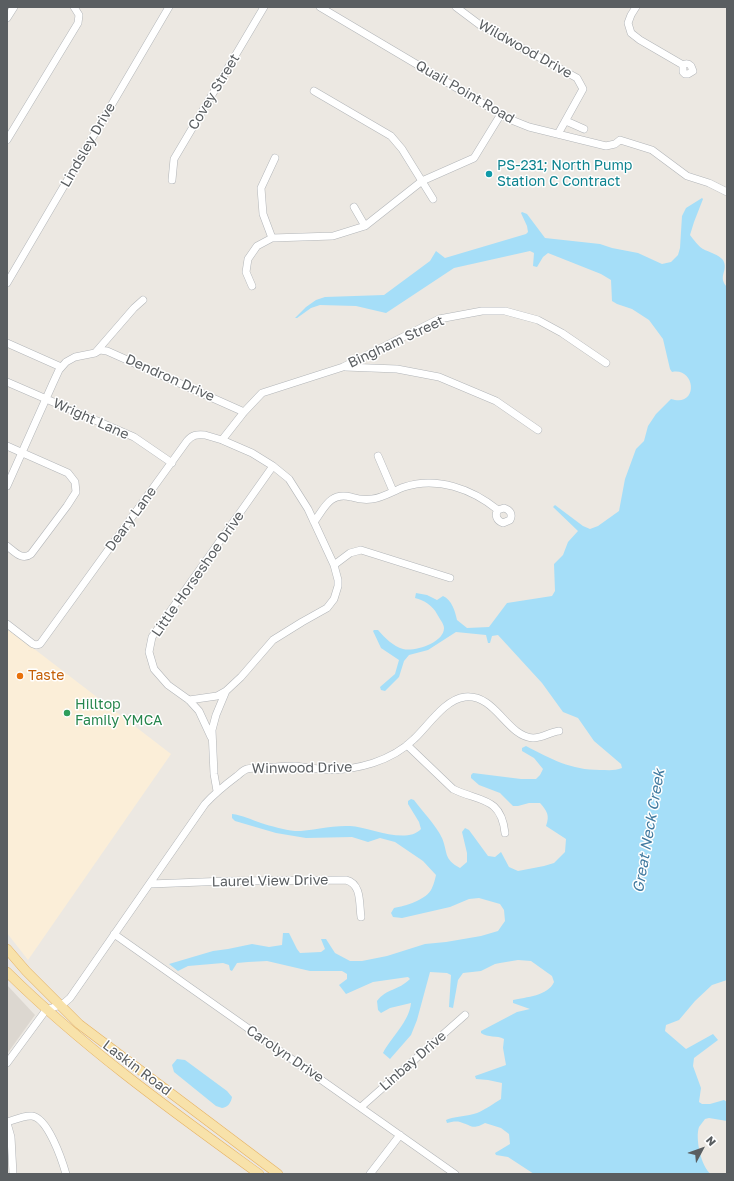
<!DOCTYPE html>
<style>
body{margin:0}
#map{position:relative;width:734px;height:1181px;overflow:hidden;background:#ece8e2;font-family:"Golos Text",sans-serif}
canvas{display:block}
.frame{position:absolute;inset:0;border:8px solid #5a5e61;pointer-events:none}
.north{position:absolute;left:682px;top:1129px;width:40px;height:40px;-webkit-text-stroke:3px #fff;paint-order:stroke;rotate:49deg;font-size:11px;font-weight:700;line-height:16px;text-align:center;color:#5a5e61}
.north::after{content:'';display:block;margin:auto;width:14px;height:18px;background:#5a5e61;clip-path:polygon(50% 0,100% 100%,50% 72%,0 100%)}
</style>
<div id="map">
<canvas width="734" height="1181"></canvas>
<div class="frame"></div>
<div class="north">N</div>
</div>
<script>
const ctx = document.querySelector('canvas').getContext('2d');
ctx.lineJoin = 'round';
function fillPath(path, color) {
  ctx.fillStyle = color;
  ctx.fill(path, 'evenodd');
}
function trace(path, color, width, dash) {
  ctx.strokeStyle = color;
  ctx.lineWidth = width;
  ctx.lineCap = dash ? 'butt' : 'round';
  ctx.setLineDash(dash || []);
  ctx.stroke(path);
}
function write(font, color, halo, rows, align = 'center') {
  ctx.font = font + ' "Golos Text",sans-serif';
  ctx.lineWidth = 3;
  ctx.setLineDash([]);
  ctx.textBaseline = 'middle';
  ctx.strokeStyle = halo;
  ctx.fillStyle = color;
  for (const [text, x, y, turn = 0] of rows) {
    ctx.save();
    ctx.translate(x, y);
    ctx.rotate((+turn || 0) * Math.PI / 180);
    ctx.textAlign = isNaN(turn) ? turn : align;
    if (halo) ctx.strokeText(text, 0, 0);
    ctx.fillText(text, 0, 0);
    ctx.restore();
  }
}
fillPath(new Path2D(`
 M7 628 171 754 28 960 7 933Z`), '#fbeed8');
fillPath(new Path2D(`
 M7 985 35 1015 7 1054Z`), '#dcd7d0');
fillPath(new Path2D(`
 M702 198 703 199 694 222 690 235C694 240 698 246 703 249 709 252 719 255 723 260 729 271 717 276 727 287V980L712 985 695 1001 679 1020 666 1025 665 1031 686 1049 713 1034 718 1040 694 1058 693 1066 701 1088 699 1102 702 1104H710L724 1100 727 1102V1121L709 1118 705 1119C703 1122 701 1124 699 1127 695 1138 701 1167 711 1174H534L508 1157 496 1155 495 1153 510 1144 509 1134 501 1128 485 1123C472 1130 473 1126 460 1122 456 1121 451 1122 447 1123L446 1120C451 1117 469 1116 477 1113 485 1110 494 1103 501 1099L502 1083 488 1080 476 1079 475 1076 506 1065 503 1048 504 1039C497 1035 488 1038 481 1033V1031L517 1012 530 1009 513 1003V1000C526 997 548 996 554 982L552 976 531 961 518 960 500 963 495 964 481 971 463 973 458 980 453 1008 449 1007 451 975 447 973 430 972 417 1020 411 1035 390 1059 383 1053C392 1036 409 1022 411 1003L390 1008 381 1013 378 1010 377 1001C387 988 398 991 410 979L408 977 373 982 346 994 339 985 347 979V974L342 971H310L267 961 248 962 237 963 232 971 230 970 229 965 223 963 188 966 178 971 169 964 213 951 228 949 252 944 269 947 282 945 283 933H289L297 949 300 953 321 952 325 949 321 939H326L335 953 350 961H362L387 956 425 944 446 942 481 936 498 931 505 921 504 910 500 904 479 898 469 899 450 907 402 918 393 917 391 913 394 908C405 906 427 900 432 888 434 884 435 879 436 875L423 861 395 842 380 838 368 842 352 837 306 838 276 833 235 821 232 818V814C242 815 252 820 261 823 271 826 284 830 295 831 312 831 332 825 350 826 369 827 406 845 421 829L419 822 408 804V801L411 799 414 800C422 811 436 825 442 838 448 852 443 859 460 868L467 862V853L462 832 465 828 469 830 488 856 495 857 501 852 509 867 518 871 544 866 554 863 565 852 566 839 546 826C550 815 547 811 540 803H529L518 806H513L500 793 479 785 471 778V775L473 773 521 779H536L540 775 543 769 534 758 522 751V748L526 746C551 759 571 770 600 770 608 770 615 771 622 768L621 764 594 741 578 718 563 712 542 683 498 635 492 636 490 643H488L486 635 456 632 428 650 409 655 404 661 399 677 385 691 381 690 380 687 395 674 399 660 381 648 373 631 374 630H378C385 638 393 646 403 649 414 652 444 643 444 628 444 624 439 618 437 614 433 606 424 600 415 598L416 593 427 595 437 600 443 596C452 600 455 611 457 620L467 628 489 627 507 603 552 596 555 591 554 564 563 555 568 542 578 531 553 507 555 505 583 526 590 529 598 526 619 511 625 479 636 449 644 441 648 426 656 414 671 399C699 408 696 367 672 372L670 369 663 339 649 320 632 309 617 304 612 301 611 280 601 274 548 253 543 257 537 267 533 266 534 253 530 251 454 268 386 313 356 306 320 305 311 308 297 318H295L306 307 316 300 325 297 384 295 430 261 436 251 445 258 526 234 528 232 527 226 521 213 522 212 527 214 545 238 600 244 612 248 638 253 662 264 671 262 678 255 680 248 682 216 686 208Z
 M177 1059 185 1060 227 1091 232 1097C231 1103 228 1107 222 1108L216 1106 174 1072 172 1065Z`), '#a5def8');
const minor = new Path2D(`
 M320 7 509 119 529 127 606 146 615 144 620 140 652 150 687 176 709 183 727 192
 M456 7 480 25 577 78 583 89 558 134
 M636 7 631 15 628 23 631 33 640 40 683 65C686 63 688 63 691 66L693 71 688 74H685L683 72V65
 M7 18 14 7
 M314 91 391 136 402 149 433 199
 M566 121 584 129
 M7 140 78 23 79 15 74 7
 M172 180 174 159 264 7
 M354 207 365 226
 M272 238 263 214 261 188 275 158
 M7 283 169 7
 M252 286 246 272 248 259 257 246 272 238 333 236 365 226 422 181 474 158 501 114
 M7 343 61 367
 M95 353 100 350 107 351 244 412
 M345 367 397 369 439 377 496 401 538 430
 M7 382 134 437 172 463
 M222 440 244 412 262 393 343 367 439 319 482 311H505L538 320 562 333 606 363
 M7 446 68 473 75 482 76 492 67 506 31 554C22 561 15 552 7 546
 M378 456 393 491
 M7 486 53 383 59 370 66 362 75 357 95 353 134 308 143 300
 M314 522C325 507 330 492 351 497 358 499 365 500 372 499 383 498 393 491 404 487 437 476 472 489 498 510L504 508C510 510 513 514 510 520L503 523C497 521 494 515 498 510
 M334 565 350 553 361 550 450 578
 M7 624 33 644 36 645 40 644 187 441C192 435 197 434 205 435L222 440 252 453 273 466 289 479 308 509 334 565 338 580V586L334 599 327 608 302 622 273 640 241 677 226 691 216 715 212 730 214 774 217 791
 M189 700 217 696 226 691
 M211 737 199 711 189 700 168 685 154 669 149 652 152 637 273 466
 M407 745 453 789C479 802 501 796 505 833
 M150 884 228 881 346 880C362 884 359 904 361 917
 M114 934 455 1174
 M7 1063 46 1010 63 1004 70 998 205 804C215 793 225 785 237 776 240 774 243 770 247 769 251 768 257 768 262 768 273 767 284 766 295 766 304 767 313 769 322 769 339 771 357 768 373 763 388 758 403 750 414 739 428 726 445 699 465 697 496 694 506 736 533 738 542 738 550 732 559 731
 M361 1107 465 1015
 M7 1122C14 1120 24 1115 32 1116 48 1118 62 1160 66 1174
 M7 1123 11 1137 13 1174
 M370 1174 400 1135`);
const major = new Path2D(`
 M7 949 26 971 79 1024 278 1174
 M7 972C84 1048 172 1111 259 1174`);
trace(minor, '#b2b5b8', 8);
trace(major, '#e6b161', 10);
trace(minor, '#fff', 7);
trace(major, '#f8e2aa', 9);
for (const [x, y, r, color] of [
 [489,174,4,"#0f9aa8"],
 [20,676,4,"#e8710a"],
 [67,713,4,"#2e9e5b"]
]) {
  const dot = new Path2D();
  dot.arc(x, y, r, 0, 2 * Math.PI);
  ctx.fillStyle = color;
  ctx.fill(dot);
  trace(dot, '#fff', 1.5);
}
write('14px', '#5a5e61', '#fff', [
 ["Wildwood Drive",525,49,29],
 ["Covey Street",214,92,-59],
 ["Quail Point Road",465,92,30],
 ["Lindsley Drive",88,145,-60],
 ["Bingham Street",396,342,-25],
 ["Dendron Drive",170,378,24],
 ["Wright Lane",91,419,24],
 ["Deary Lane",131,519,-54],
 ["Little Horseshoe Drive",198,574,-55],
 ["Winwood Drive",302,768,-1],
 ["Laurel View Drive",270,881,-1],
 ["Carolyn Drive",285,1054,34],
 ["Linbay Drive",413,1061,-41],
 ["Laskin Road",137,1068,37]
]);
write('14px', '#0d838f', '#fff', [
 ["PS-231; North Pump",497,166],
 ["Station C Contract",497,182]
], 'left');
write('14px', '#c56008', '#fff', [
 ["Taste",28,676]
], 'left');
write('14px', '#27864d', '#fff', [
 ["Hilltop",75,705],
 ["Family YMCA",75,721]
], 'left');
write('italic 15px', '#427ba0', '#fff', [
 ["Great Neck Creek",649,831,-80]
]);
</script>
